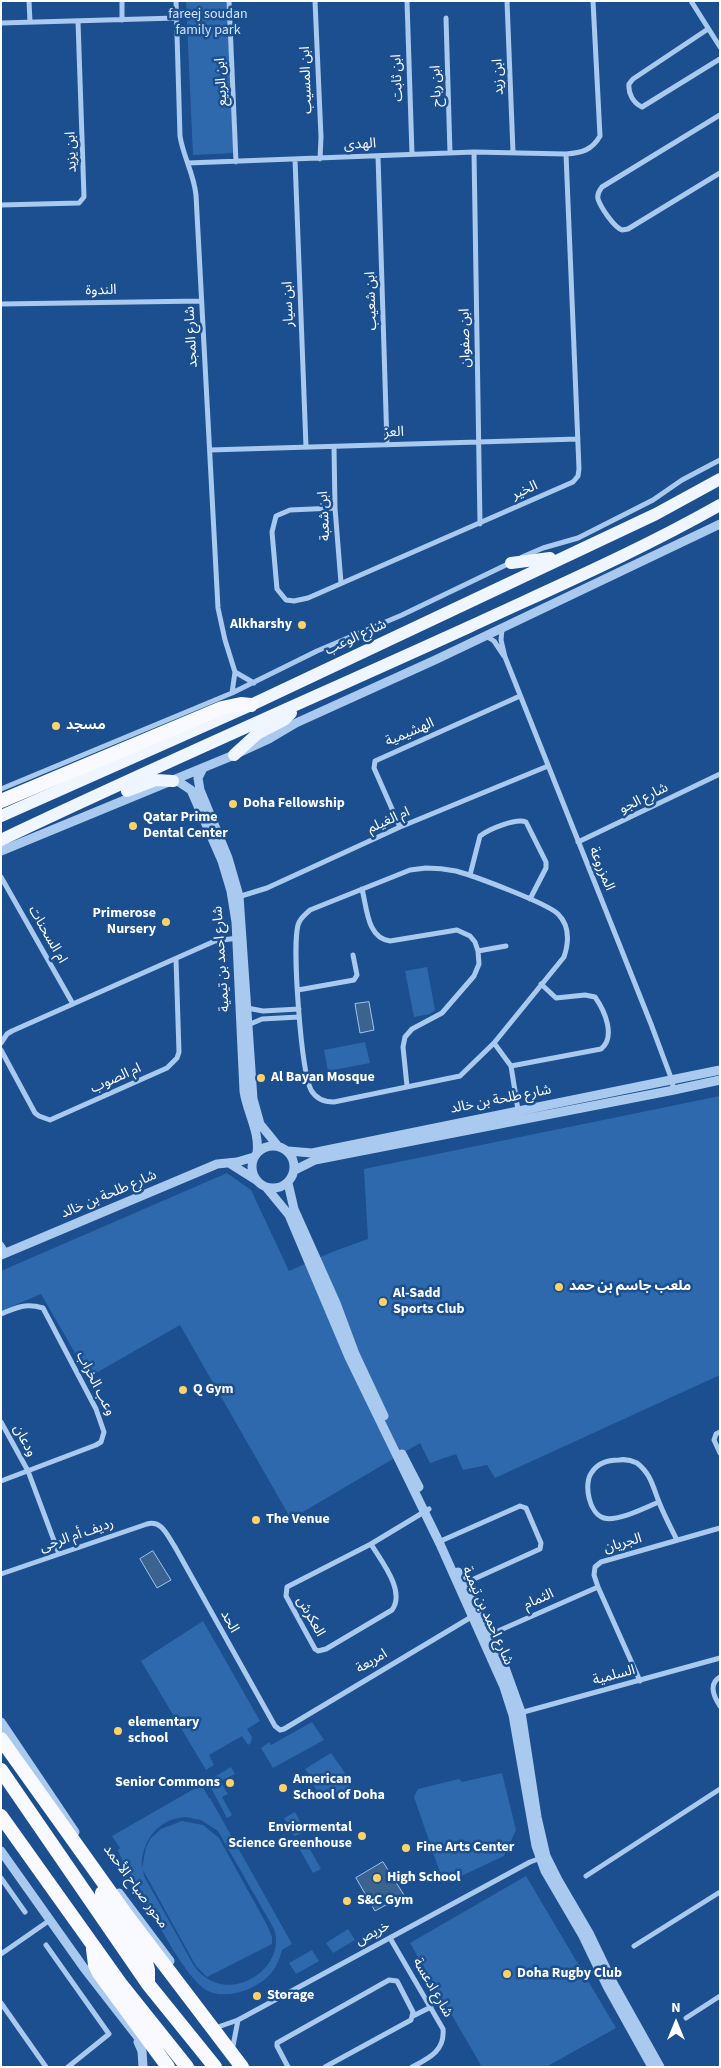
<!DOCTYPE html>
<meta charset="utf-8">
<style>
body{margin:0}
#map{position:relative;width:721px;height:2068px;overflow:hidden;background:#1b4f8f;font-family:"Source Sans 3",sans-serif}
canvas{display:block}
.frame{position:absolute;inset:0;border:2px solid #fff;pointer-events:none}
.north{position:absolute;left:651px;top:1998px;width:50px;height:50px;-webkit-text-stroke:4px #1b4f8f;paint-order:stroke;rotate:0deg;font-size:14px;font-weight:700;line-height:20px;text-align:center;color:#fff}
.north::after{content:'';display:block;margin:auto;width:18px;height:22px;background:#fff;clip-path:polygon(50% 0,100% 100%,50% 72%,0 100%)}
</style>
<div id="map">
<canvas width="721" height="2068"></canvas>
<div class="frame"></div>
<div class="north">N</div>
</div>
<script>
const ctx = document.querySelector('canvas').getContext('2d');
ctx.lineJoin = 'round';
function fillPath(path, color) {
  ctx.fillStyle = color;
  ctx.fill(path, 'evenodd');
}
function trace(path, color, width, dash) {
  ctx.strokeStyle = color;
  ctx.lineWidth = width;
  ctx.lineCap = dash ? 'butt' : 'round';
  ctx.setLineDash(dash || []);
  ctx.stroke(path);
}
function write(font, color, halo, rows, align = 'center') {
  ctx.font = font + ' "Source Sans 3","Noto Sans Arabic",sans-serif';
  ctx.lineWidth = 5;
  ctx.setLineDash([]);
  ctx.textBaseline = 'middle';
  ctx.strokeStyle = halo;
  ctx.fillStyle = color;
  for (const [text, x, y, turn = 0] of rows) {
    ctx.save();
    ctx.translate(x, y);
    ctx.rotate((+turn || 0) * Math.PI / 180);
    ctx.textAlign = isNaN(turn) ? turn : align;
    if (halo) ctx.strokeText(text, 0, 0);
    ctx.fillText(text, 0, 0);
    ctx.restore();
  }
}
fillPath(new Path2D(`
 M186 1H228L235 153 193 155Z
 M427 967 435 1010 430 1014 414 1017 405 971Z
 M365 1042 370 1063 328 1071 324 1050Z
 M720 1096V1375L495 1478 487 1465 463 1470 456 1454 430 1463 420 1443 291 1519 180 1325 89 1377 41 1294 1 1311V1271L227 1173 251 1190 289 1271 332 1252 368 1239 364 1169Z
 M203 1621 260 1721 247 1729 252 1737 251 1743 248 1745 242 1736 209 1755 214 1765 206 1770 141 1661Z
 M312 1722 324 1740 273 1768 261 1748 269 1742 271 1745Z
 M331 1753 345 1773 351 1790 346 1791V1795L344 1792 335 1795V1797L322 1801 312 1782 313 1780 305 1769Z
 M231 1767 235 1774 220 1781 228 1794 222 1797 232 1815 227 1818 209 1784 211 1779Z
 M502 1773 516 1830 504 1856 444 1884 414 1797 418 1789 459 1779 462 1782Z
 M199 1786H202L209 1798 208 1799 210 1798 292 1944 282 1950C277 1970 268 1980 249 1989 238 1994 219 1997 208 1991 185 1979 153 1913 138 1889L137 1890 127 1873 118 1850 120 1848 112 1836ZM185 1817 201 1820 218 1831 274 1929C288 1970 225 2009 194 1966L144 1876 143 1870 196 1966 207 1977 272 1944V1937L267 1925 219 1838 203 1825 182 1821 161 1829 151 1838 146 1847 142 1869C140 1843 157 1819 185 1817Z
 M295 1812 306 1832 294 1836 284 1818Z
 M307 1844 321 1869 313 1873 299 1848Z
 M526 1876 616 2028 546 2067H482L410 1943Z
 M348 1929 355 1940 333 1953 326 1943Z
 M312 1950 319 1961 296 1974 289 1963Z`), '#2e69ad');
const water = new Path2D(`
 M369 1002 374 1030 360 1033 355 1004Z
 M153 1551 171 1580 157 1588 140 1559Z
 M383 1862 404 1895 375 1911 356 1878Z`);
fillPath(water, '#3c6290');
trace(water, '#9cc4f0', 1);
trace(new Path2D(`
 M29 1 30 22
 M122 1V20
 M176 1 180 136C183 156 194 174 196 195L218 608 225 640 235 672 232 693
 M229 1 236 162
 M315 1 321 137 320 159
 M407 1 412 154
 M507 1 513 152
 M691 1 720 47
 M446 18 450 153
 M1 23 176 18
 M708 29 633 79 629 84C628 93 633 103 642 107L720 59
 M720 115 602 187C599 191 597 194 598 199 601 208 614 227 622 230L628 229 720 173
 M474 152 480 524
 M566 154C582 153 592 150 600 136L593 1
 M378 156 387 445
 M295 159 306 447
 M188 163 474 152 566 154 579 469 578 476 573 482 308 598 294 601 286 600 277 589 272 532 276 516 290 510 335 508
 M1 205 79 203 84 197 78 21
 M1 304 201 301
 M334 447 335 508 341 583
 M210 450 578 439
 M522 557 543 548 578 538 653 500 682 480 720 460
 M502 629 501 640 505 657 651 1024 670 1075 674 1090
 M486 636 494 641 504 656
 M235 672 254 683
 M1 789 232 693 317 651 402 615 510 563
 M400 827 374 768 375 761 520 696
 M578 842 720 774
 M426 868C436 868 446 869 456 871 474 876 547 903 558 914 570 926 569 942 564 957L494 1043 460 1076 334 1102C324 1102 316 1099 311 1090 301 1070 292 947 298 925 300 918 305 915 310 910L410 870Z
 M470 875 480 836C489 829 516 818 526 822L546 862V868L530 899
 M1 877 73 1004
 M362 889C367 908 367 938 390 941L457 930 470 936 475 942 478 951 479 964 474 976 442 1013 412 1029 405 1037 403 1047 407 1086
 M238 897 267 888 400 827 548 766
 M478 951 506 946
 M298 990 354 980 357 975 353 955
 M247 1008 263 1011 299 1009
 M248 1025 262 1019 299 1017
 M1 1043 7 1034 12 1031 215 941 238 938
 M494 1043 511 1066 518 1110
 M1 1050 35 1113 39 1116 50 1120 167 1068 177 1058 179 1052 176 959
 M511 1066 601 1049C616 1037 605 1011 595 997L585 995 556 998 541 984
 M1 1244 7 1253
 M1 1314C17 1307 26 1303 43 1308L96 1409 104 1432 101 1442 96 1445 1 1481
 M1 1422 28 1471 59 1554
 M720 1432 716 1434 714 1440 720 1453
 M659 1502C646 1507 618 1522 604 1518 589 1514 583 1483 592 1472 598 1463 608 1460 619 1460 625 1459 631 1460 637 1463 651 1474 653 1487 659 1502 664 1515 671 1528 677 1540
 M443 1540 520 1506 526 1508 541 1543 540 1549 463 1584
 M371 1544C381 1561 406 1591 392 1610L326 1649 318 1651 315 1649 286 1596 287 1587 371 1544 429 1509
 M1 1574 147 1524C162 1520 167 1535 175 1547L275 1726 280 1730 284 1729 473 1616
 M489 1635 598 1587
 M720 1677C708 1684 714 1697 720 1706
 M640 1681 598 1587 594 1575 595 1567 601 1562 720 1528
 M520 1713 720 1658
 M586 1876 720 1789
 M1 1878 25 1912
 M390 1938 443 2029C445 2051 429 2058 412 2067
 M46 1945 109 2034 68 2067
 M634 1946 720 1892
 M1 1954 50 1920
 M1 2003 46 2067
 M413 2016 431 2007
 M686 2018 720 1996
 M218 2027 238 2020 530 1862 541 1858
 M233 2046 238 2020
 M288 2067 277 2046V2043L389 1980 397 1981 413 2012 411 2020 325 2067`), '#a9c9ee', 5);
trace(new Path2D(`
 M203 768 198 778 200 790 228 858 239 896 253 1099 260 1124 277 1145
 M173 781 179 782 191 790 222 861 231 891 236 922 244 1091C247 1112 260 1132 257 1153
 M1 851 234 755 269 739 296 723 435 660 720 524
 M252 1167a21 21 0 1 1 42 0a21 21 0 1 1-42 0Z
 M288 1151 312 1153 720 1070
 M229 1163 256 1180
 M295 1170 315 1160 674 1090 720 1080
 M288 1183 294 1209 336 1303 355 1354 384 1416
 M266 1187 289 1215 349 1357 440 1544 504 1687 513 1715 536 1846 545 1871 583 1936 607 1986 652 2067
 M1 1255 217 1164 237 1162 254 1157
 M402 1454 419 1487
 M458 1572 504 1665 521 1712 537 1817 546 1856 558 1880 589 1933 613 1983 660 2067
 M1 1722 75 1832
 M1 1851 84 1968 144 2045
 M119 1893 170 1961
 M138 2042 142 2051 143 2067`), '#a9c9ee', 9);
trace(new Path2D(`
 M511 563 550 558
 M234 755 257 734 284 720 291 713
 M127 791 156 780 173 781
 M1 816 251 705 656 514 720 479
 M1 840C156 766 313 698 469 627 553 588 639 551 720 505`), '#f0f6ff', 12);
trace(new Path2D(`
 M1 801 222 708 241 704 251 705
 M1 1739 128 1917 242 2067
 M1 1770 148 1984 215 2067
 M1 1816 120 1983 187 2067
 M102 1893 114 1915 146 1962 148 1970V1984
 M93 1949 95 1965 99 1973 168 2067`), '#f8faff', 14);
for (const [x, y, r, color] of [
 [302,625,5,"#ffd166"],
 [56,726,5,"#ffd166"],
 [233,804,5,"#ffd166"],
 [133,826,5,"#ffd166"],
 [166,922,5,"#ffd166"],
 [261,1078,5,"#ffd166"],
 [559,1287,5,"#ffd166"],
 [383,1302,5,"#ffd166"],
 [183,1390,5,"#ffd166"],
 [256,1520,5,"#ffd166"],
 [118,1731,5,"#ffd166"],
 [230,1783,5,"#ffd166"],
 [283,1788,5,"#ffd166"],
 [362,1836,5,"#ffd166"],
 [406,1848,5,"#ffd166"],
 [377,1878,5,"#ffd166"],
 [347,1901,5,"#ffd166"],
 [507,1974,5,"#ffd166"],
 [257,1996,5,"#ffd166"]
]) {
  const dot = new Path2D();
  dot.arc(x, y, r, 0, 2 * Math.PI);
  ctx.fillStyle = color;
  ctx.fill(dot);
  trace(dot, '#1b4f8f', 2);
}
write('14px', '#cfe3fa', '#1b4f8f', [
 ["fareej soudan",208,15],
 ["family park",208,31]
]);
write('14px', '#fff', '#1b4f8f', [
 ["ابن زيد",499,77,-92],
 ["ابن ثابت",398,78,-92],
 ["ابن المسيب",307,80,-92],
 ["ابن الربيع",222,82,-93],
 ["ابن رباح",437,86,-92],
 ["الهدى",360,145,-3],
 ["ابن يزيد",72,152,-92],
 ["الندوة",101,291,-1],
 ["ابن شعيب",372,301,-92],
 ["ابن سيار",289,304,-92],
 ["شارع المجد",192,337,-93],
 ["ابن صفوان",466,338,-91],
 ["العز",394,433,-2],
 ["الخير",525,491,-24],
 ["ابن شعبة",325,516,-93],
 ["شارع الوعب",356,638,-25],
 ["الهشيمية",410,733,-23],
 ["شارع الجو",644,799,-26],
 ["ام الغيلم",389,821,-24],
 ["المزروعة",601,869,68],
 ["ام السحنات",47,935,60],
 ["شارع احمد بن تيمية",222,959,-94],
 ["ام الصوب",116,1079,-24],
 ["شارع طلحة بن خالد",501,1100,-11],
 ["شارع طلحة بن خالد",109,1195,-23],
 ["وعب الخراب",95,1384,63],
 ["ودعان",24,1441,62],
 ["رديف أم الرحى",77,1536,-19],
 ["الجريان",623,1544,-16],
 ["الثمام",539,1600,-24],
 ["شارع احمد بن تيمية",487,1616,66],
 ["العكرش",310,1617,61],
 ["الحد",229,1622,61],
 ["امربعة",372,1662,-31],
 ["السلمية",614,1676,-15],
 ["محور صباح الأحمد",135,1887,54],
 ["خريص",373,1934,-28],
 ["شارع ادعسة",432,1988,60]
]);
write('bold 14px', '#fff', '#1b4f8f', [
 ["Alkharshy",292,625,"right"],
 ["مسجد",66,726],
 ["Doha Fellowship",243,804],
 ["Qatar Prime",143,818],
 ["Dental Center",143,834],
 ["Primerose",156,914,"right"],
 ["Nursery",156,930,"right"],
 ["Al Bayan Mosque",271,1078],
 ["ملعب جاسم بن حمد",569,1287],
 ["Al-Sadd",393,1294],
 ["Sports Club",393,1310],
 ["Q Gym",193,1390],
 ["The Venue",266,1520],
 ["elementary",128,1723],
 ["school",128,1739],
 ["American",293,1780],
 ["School of Doha",293,1796],
 ["Senior Commons",220,1783,"right"],
 ["Enviormental",352,1828,"right"],
 ["Science Greenhouse",352,1844,"right"],
 ["Fine Arts Center",416,1848],
 ["High School",387,1878],
 ["S&C Gym",357,1901],
 ["Doha Rugby Club",517,1974],
 ["Storage",267,1996]
], 'left');
</script>
